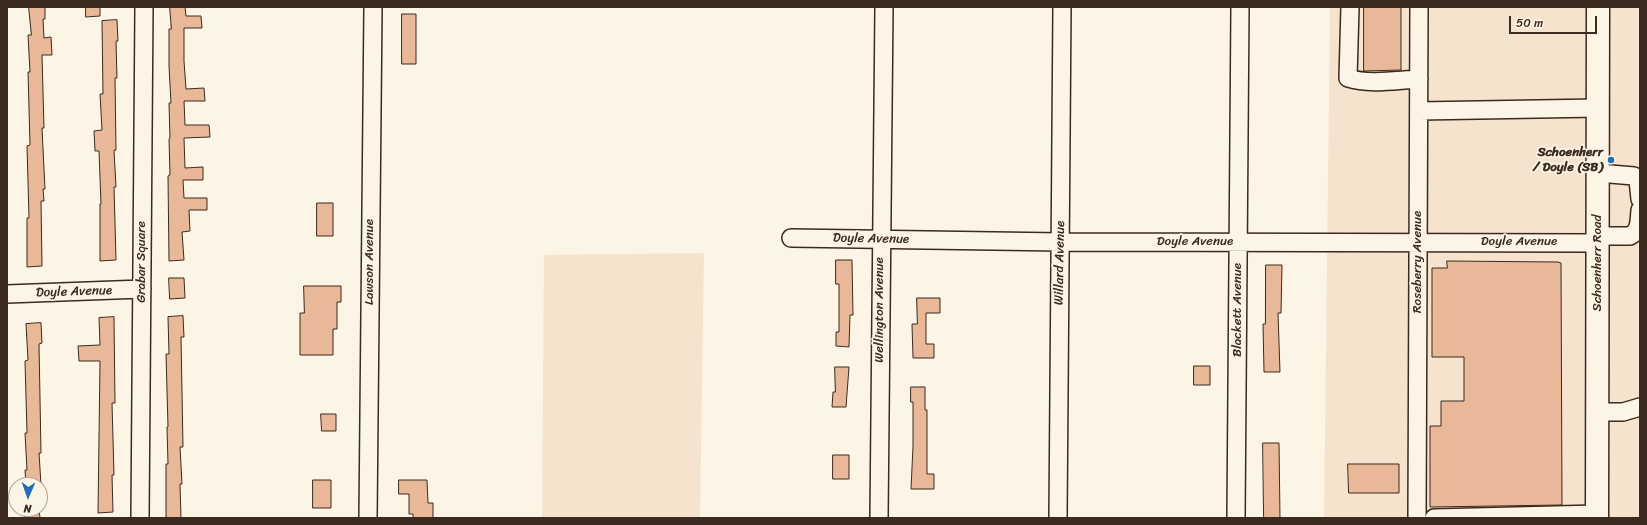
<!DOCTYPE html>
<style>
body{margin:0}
#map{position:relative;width:1647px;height:525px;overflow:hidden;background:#fcf5e5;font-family:Sriracha,sans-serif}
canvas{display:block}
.frame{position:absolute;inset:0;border:8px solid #3b2a1e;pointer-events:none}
.north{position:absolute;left:8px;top:477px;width:40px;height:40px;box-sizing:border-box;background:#fcf5e5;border:1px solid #afa495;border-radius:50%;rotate:182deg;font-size:11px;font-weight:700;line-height:16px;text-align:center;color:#3b2a1e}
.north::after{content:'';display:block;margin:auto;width:14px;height:18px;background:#1f6fb2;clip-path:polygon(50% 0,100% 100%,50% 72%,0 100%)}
.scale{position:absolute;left:1509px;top:16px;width:88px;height:18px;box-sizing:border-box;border:2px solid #3b2a1e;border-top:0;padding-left:5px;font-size:12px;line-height:14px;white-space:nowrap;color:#3b2a1e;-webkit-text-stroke:3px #fcf5e5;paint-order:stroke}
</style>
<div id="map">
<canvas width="1647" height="525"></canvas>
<div class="frame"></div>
<div class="north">N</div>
<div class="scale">50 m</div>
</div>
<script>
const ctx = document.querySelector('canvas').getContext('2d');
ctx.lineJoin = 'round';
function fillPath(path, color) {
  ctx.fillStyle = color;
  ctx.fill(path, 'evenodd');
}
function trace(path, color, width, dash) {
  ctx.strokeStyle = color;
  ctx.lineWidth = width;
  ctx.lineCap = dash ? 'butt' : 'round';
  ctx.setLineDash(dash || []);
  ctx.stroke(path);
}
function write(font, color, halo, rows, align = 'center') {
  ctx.font = font + ' Sriracha,sans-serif';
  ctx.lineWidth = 3.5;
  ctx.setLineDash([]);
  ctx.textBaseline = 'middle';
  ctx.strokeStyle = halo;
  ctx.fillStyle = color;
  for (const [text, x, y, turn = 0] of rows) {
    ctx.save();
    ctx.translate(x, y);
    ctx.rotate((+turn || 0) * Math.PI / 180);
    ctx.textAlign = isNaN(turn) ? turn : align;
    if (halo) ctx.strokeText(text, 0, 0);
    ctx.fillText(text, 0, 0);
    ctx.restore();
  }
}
fillPath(new Path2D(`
 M1330 7H1640V518H1324Z
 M704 253 700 518H542L544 255Z`), '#f6e3ce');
const building = new Path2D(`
 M29 7H45V19H43L44 38 51 37 52 55H42L44 128H42L45 189H43L44 201H41L42 266 27 267V218H29L27 146 30 145 28 72H30L28 35H31Z
 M86 7H100V16L86 17Z
 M170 7H185L186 16H201L202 28H184V61L186 89 204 88 205 101H184L185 125H209L210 137 184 138 185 168 203 167V180H183L184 198H207V210H189L190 231 182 232 184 260 169 261 168 176 170 175 169 139 170 138 169 103H171L169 66V29H171Z
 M1364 7H1401V70L1364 71Z
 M402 14H416V64H402Z
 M117 20 118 41H116L117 78H115L116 150H114L116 187H114L116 260 100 261V204H101L99 151H95L94 131 102 130 100 94H103L102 21Z
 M317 203H333V236H317Z
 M836 260H852L853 315H850L849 347 836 346V332H839V284H836Z
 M1447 261 1558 262 1561 263 1562 505 1430 507V426H1441V401H1464V357H1432V268H1447Z
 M1266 265H1282L1281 313H1278L1280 372H1264L1263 324H1265Z
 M169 278H184L185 298 170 299Z
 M304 286H341V302H337V329H333V355H300V313H304Z
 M917 298H940V313H926V344H934V358H913L912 324H917Z
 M183 316 184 337H181L183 447H180L182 484H180L181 518H166V464H168L167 427H168L166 354H169L168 317Z
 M114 317 115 403H112L114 475H112L113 512 98 513 100 361H79L78 346 100 345 99 318Z
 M41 323 42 343 39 344 41 453H39L41 485H26L25 470H27L25 433H27L25 361 28 360 26 324Z
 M1194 366H1210V385H1194Z
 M835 367H849L846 407H832L833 392H835Z
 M911 387H925V410H927V474H934V489H911L913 446V402H911Z
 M321 414H336V431H322Z
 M1263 443H1279L1280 518H1264Z
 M833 455H849V479H833Z
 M1348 464H1399V493H1349Z
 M313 480H331V508H313Z
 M399 480H427L428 503H433V518H413V514H409V494H399Z
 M24 509H39L40 518H25Z`);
fillPath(building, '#e9b899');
trace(building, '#3b2a1e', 1);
const minor = new Path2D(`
 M1350 7 1348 78C1370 85 1396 80 1419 79
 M1419 111 1598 108
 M1598 173 1634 176 1638 180 1640 199
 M1598 236H1630C1640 231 1639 221 1640 210
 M791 238 1061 242 1598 243
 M7 294 142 289
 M1597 412H1623L1640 407
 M140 518 144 7
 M368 518 373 7
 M879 518 884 7
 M1058 518 1062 7
 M1236 518 1240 7
 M1417 518 1419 7
 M1434 518 1597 514`);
const major = new Path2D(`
 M1597 518 1598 7`);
trace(minor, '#3b2a1e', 20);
trace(major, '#3b2a1e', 25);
trace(minor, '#fcf5e5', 17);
trace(major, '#fcf5e5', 22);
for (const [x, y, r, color] of [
 [1611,160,4,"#1f6fb2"]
]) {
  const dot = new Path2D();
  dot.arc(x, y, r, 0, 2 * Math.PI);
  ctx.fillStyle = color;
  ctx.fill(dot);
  trace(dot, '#fcf5e5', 1.5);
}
write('bold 13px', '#3b2a1e', '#fcf5e5', [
 ["Schoenherr",1603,153],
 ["/ Doyle (SB)",1603,168]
], 'right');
write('13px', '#3b2a1e', '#fcf5e5', [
 ["Doyle Avenue",871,239,1],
 ["Doyle Avenue",1195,242],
 ["Doyle Avenue",1519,242],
 ["Grabar Square",142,262,-90],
 ["Lawson Avenue",370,262,-90],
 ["Roseberry Avenue",1418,262,-90],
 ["Willard Avenue",1060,263,-89],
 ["Schoenherr Road",1598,263,-90],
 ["Doyle Avenue",74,292,-2],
 ["Wellington Avenue",880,310,-90],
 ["Blackett Avenue",1238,310,-90]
]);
</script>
